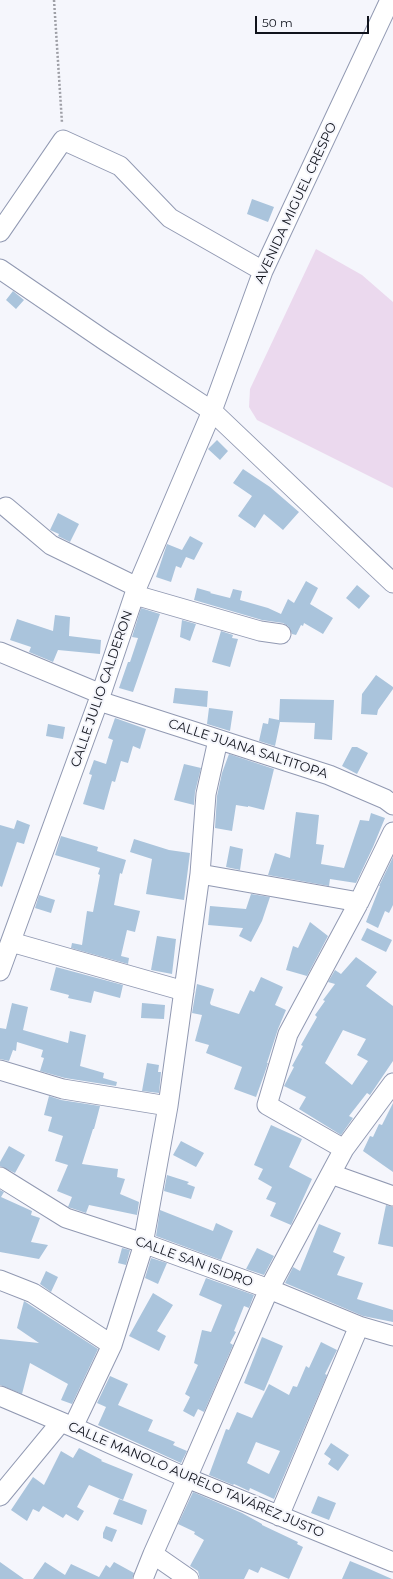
<!DOCTYPE html>
<meta charset="utf-8">
<style>
body{margin:0}
#map{position:relative;width:393px;height:1579px;overflow:hidden;background:#f5f6fc;font-family:Montserrat,sans-serif}
canvas{display:block}
.scale{position:absolute;left:255px;top:16px;width:114px;height:18px;box-sizing:border-box;border:2px solid #10131c;border-top:0;padding-left:5px;font-size:12px;line-height:14px;white-space:nowrap;color:#10131c;-webkit-text-stroke:3px #f5f6fc;paint-order:stroke}
</style>
<div id="map">
<canvas width="393" height="1579"></canvas>
<div class="scale">50 m</div>
</div>
<script>
const ctx = document.querySelector('canvas').getContext('2d');
ctx.lineJoin = 'round';
function fillPath(path, color) {
  ctx.fillStyle = color;
  ctx.fill(path, 'evenodd');
}
function trace(path, color, width, dash) {
  ctx.strokeStyle = color;
  ctx.lineWidth = width;
  ctx.lineCap = dash ? 'butt' : 'round';
  ctx.setLineDash(dash || []);
  ctx.stroke(path);
}
function write(font, color, halo, rows, align = 'center') {
  ctx.font = font + ' Montserrat,sans-serif';
  ctx.lineWidth = 4;
  ctx.setLineDash([]);
  ctx.textBaseline = 'middle';
  ctx.strokeStyle = halo;
  ctx.fillStyle = color;
  for (const [text, x, y, turn = 0] of rows) {
    ctx.save();
    ctx.translate(x, y);
    ctx.rotate((+turn || 0) * Math.PI / 180);
    ctx.textAlign = isNaN(turn) ? turn : align;
    if (halo) ctx.strokeText(text, 0, 0);
    ctx.fillText(text, 0, 0);
    ctx.restore();
  }
}
fillPath(new Path2D(`
 M316 249 362 275 393 302V488L257 420 249 407 250 389Z`), '#ebd9ee');
fillPath(new Path2D(`
 M252 199 274 207 268 222 247 214Z
 M13 291 24 300 16 309 6 300Z
 M217 440 228 451 220 460 208 449Z
 M243 469 270 487 299 512 283 530 264 514 255 528 238 516 252 496 233 483Z
 M58 513 79 524 70 542 58 536 59 534 50 530Z
 M190 536 203 543 194 560 186 557 181 568 176 566 171 582 156 577 167 544 182 550Z
 M306 581 318 588 310 604 333 618 323 634 304 623 303 626 301 625 296 635 292 634 288 626 283 623 262 620 194 600 197 588 211 592 210 593 230 598 233 589 242 591 240 600 268 608 281 614 288 599 294 603Z
 M357 585 370 596 359 609 346 598Z
 M141 608 160 614 133 692 119 688 128 662H130L138 638 132 637Z
 M55 615 70 617 69 636 101 640 100 654 58 650 53 662 29 652 31 647 10 640 17 619 53 631Z
 M182 620 196 624 190 641 180 637Z
 M221 631 233 635 232 638 238 639 230 667 212 662Z
 M376 675 393 687V689L378 710 377 715 361 714 362 694Z
 M175 688 208 691 207 707 173 703Z
 M280 699 334 700 332 740 314 739 315 723 280 722 275 746 259 741 263 723 268 724 269 718 279 720Z
 M209 708 233 711 230 731 207 724Z
 M115 718 146 729 140 749 133 746 128 763 121 761 115 782 112 781 104 810 83 804 92 775 89 774 94 760 106 764 113 740 108 738Z
 M48 724 65 727 63 739 46 736Z
 M352 747H357L368 753 357 774 342 766Z
 M229 754 274 769 264 810 248 806V807L236 805 232 831 215 828 217 796 222 773Z
 M184 764 201 768 195 792 194 805 174 800Z
 M296 812 319 815 316 844 324 845 321 864 344 868 360 820 369 821 371 813 385 818 373 847 356 883 330 879 329 886 268 875 275 853 290 858Z
 M17 820 30 825 24 844 17 842 2 887 0 886V825L14 829Z
 M61 836 98 847 97 851 126 860 122 874 120 873 114 905 140 911 135 932 127 930 121 956 129 958 128 964 71 948 72 943 82 945 87 911 93 912 100 875 98 874 100 868 55 855Z
 M134 839 169 850 190 853 184 900 146 894 152 859 130 852Z
 M230 846 243 849 240 870 226 867Z
 M393 857V905L389 913 385 911 378 928 366 922 380 886H379Z
 M251 894 270 897 262 921 251 942 239 936 243 928 208 925 210 906 246 909Z
 M39 895 55 900 51 913 35 908Z
 M310 922 328 936 307 976 286 970 293 946 298 948Z
 M367 928 392 940 386 952 361 940Z
 M157 936 176 939 172 974 151 970Z
 M356 957 377 972 366 986 393 1006V1061L370 1095 367 1093 349 1116 353 1118 341 1135 299 1109 306 1097 284 1086 294 1067 292 1066 303 1046 301 1045 317 1017 315 1015 325 1001 323 1000 335 984 328 982 335 970 341 974ZM343 1030 366 1039 357 1055 368 1061 352 1085 325 1063Z
 M56 967 123 985 120 998 94 991 91 1003 68 998 69 995 50 990Z
 M261 977 283 987 275 1005 286 1010 278 1029 267 1063H268L264 1075 256 1097 234 1089 242 1067 206 1053 209 1045 195 1041 202 1015 192 1013 197 984 214 989 210 1003 211 1005 239 1014 250 990 254 992Z
 M12 1003 28 1007 23 1030 68 1043 70 1031 86 1035 80 1066 104 1073 103 1078 117 1082 116 1086 65 1078 40 1071 44 1058 41 1057 43 1050 17 1042 16 1051 13 1050 9 1061 0 1059V1028L6 1029Z
 M142 1003 165 1005 164 1019 141 1018Z
 M147 1063 159 1065 158 1072H161L159 1093 142 1091Z
 M49 1096 61 1100 100 1106 94 1129H93L82 1164 118 1169 117 1177 125 1179 120 1194 139 1202 137 1215 89 1205 86 1213 68 1207 72 1197 57 1191 68 1165 55 1161 63 1136 48 1131 52 1117 44 1115Z
 M393 1103V1172L363 1151 370 1136 373 1137 379 1124 382 1125Z
 M271 1125 302 1139 289 1167 312 1179 291 1225 270 1216 276 1203 266 1199 272 1187 258 1179 263 1169 254 1165Z
 M181 1141 204 1153 196 1167 173 1155Z
 M9 1146 25 1155 15 1173 0 1166V1162Z
 M167 1175 189 1182 187 1184 195 1187 191 1199 164 1191Z
 M0 1190 4 1192 1 1197 32 1211 31 1215 40 1218 31 1242 48 1245 39 1259 0 1252Z
 M386 1205 393 1207V1247L378 1244Z
 M160 1210 213 1231 216 1223 233 1231 221 1260 156 1236Z
 M319 1224 341 1233 333 1252 345 1257 337 1275 363 1283 357 1299 393 1310V1322L363 1316 285 1283 293 1267 300 1271Z
 M122 1248 130 1250 126 1265 118 1263Z
 M257 1248 274 1256 264 1275 246 1269Z
 M151 1258 167 1263 158 1284 145 1278Z
 M46 1271 58 1277 51 1292 40 1284Z
 M206 1278 254 1295 249 1308 244 1306 234 1331 236 1332 230 1343 233 1345 204 1412 198 1409 194 1417 183 1411 190 1397 185 1394 198 1365 194 1363 202 1330 211 1332 222 1305 199 1295Z
 M153 1293 173 1305 157 1331 166 1336 159 1351 129 1336Z
 M24 1301 98 1349 72 1404 61 1400 68 1384 30 1363 22 1394 0 1385V1339L39 1343 17 1328Z
 M262 1337 283 1346 264 1391 244 1383Z
 M321 1342 337 1350 325 1374 327 1375 274 1499 250 1488 249 1491 234 1484 233 1485 209 1475 226 1429 229 1430 237 1412 252 1418 269 1384 289 1395 293 1386 297 1387 306 1366 309 1368ZM256 1442 280 1451 269 1474 247 1463Z
 M110 1376 128 1384 118 1405 153 1420 148 1431 175 1442 173 1445 187 1451 181 1463 98 1425 106 1407 97 1403Z
 M331 1443 349 1455 338 1471 328 1464 331 1459 324 1454Z
 M79 1448 102 1460 101 1461 133 1474 123 1500 89 1485 77 1507 84 1511 78 1521 66 1514 63 1518 43 1506 39 1512 33 1509 27 1521 11 1510 33 1477 44 1485 61 1451 73 1458Z
 M193 1492 242 1513 262 1524V1525L298 1542 297 1544 303 1547 289 1579 261 1567 258 1573 249 1569 244 1579H200L198 1571 190 1566 204 1540 194 1534 195 1532 178 1524Z
 M318 1496 336 1503 329 1520 311 1513Z
 M119 1499 147 1510 142 1525 113 1514Z
 M106 1526 117 1530 112 1542 103 1538V1533Z
 M350 1561 367 1568 392 1579H342Z
 M0 1562 24 1579H0Z
 M45 1562 65 1575 71 1564 99 1577 106 1565 110 1568 114 1562 134 1573 132 1579H33Z`), '#aac4dc');
const minor = new Path2D(`
 M0 232 63 140 120 166 170 218 263 271
 M0 269 104 340 212 411 393 583
 M6 507 51 545 137 587
 M135 595 260 631 281 634
 M0 652 101 694
 M99 701 329 775 385 799 393 805
 M200 874 359 902
 M11 942 184 991
 M0 971 101 694 137 587 212 411 263 271 390 0
 M0 1070 63 1089 168 1106
 M344 1149 267 1105 288 1034 359 902 393 832
 M331 1174 393 1196
 M0 1177 66 1218 143 1243 269 1289 359 1326 393 1336
 M0 1280 33 1293 112 1345
 M0 1396 73 1427 187 1478 393 1562
 M73 1427 112 1345 142 1250 168 1106 200 874 206 794 218 740
 M0 1496 61 1422
 M279 1516 359 1326
 M153 1554 189 1579
 M143 1579 153 1554 187 1478 269 1289 344 1149 393 1083`);
trace(minor, '#9199b2', 21);
trace(new Path2D(`
 M54 0 62 123`), '#9e9fa6', 2.5, [2, 2]);
trace(minor, '#fff', 19);
write('13px', '#10131c', '#f5f6fc', [
 ["AVENIDA MIGUEL CRESPO",296,203,-65],
 ["CALLE JULIO CALDERON",102,689,-71],
 ["CALLE JUANA SALTITOPA",248,749,18],
 ["CALLE SAN ISIDRO",194,1262,20],
 ["CALLE MANOLO AURELO TAVÁREZ JUSTO",196,1480,23]
]);
</script>
